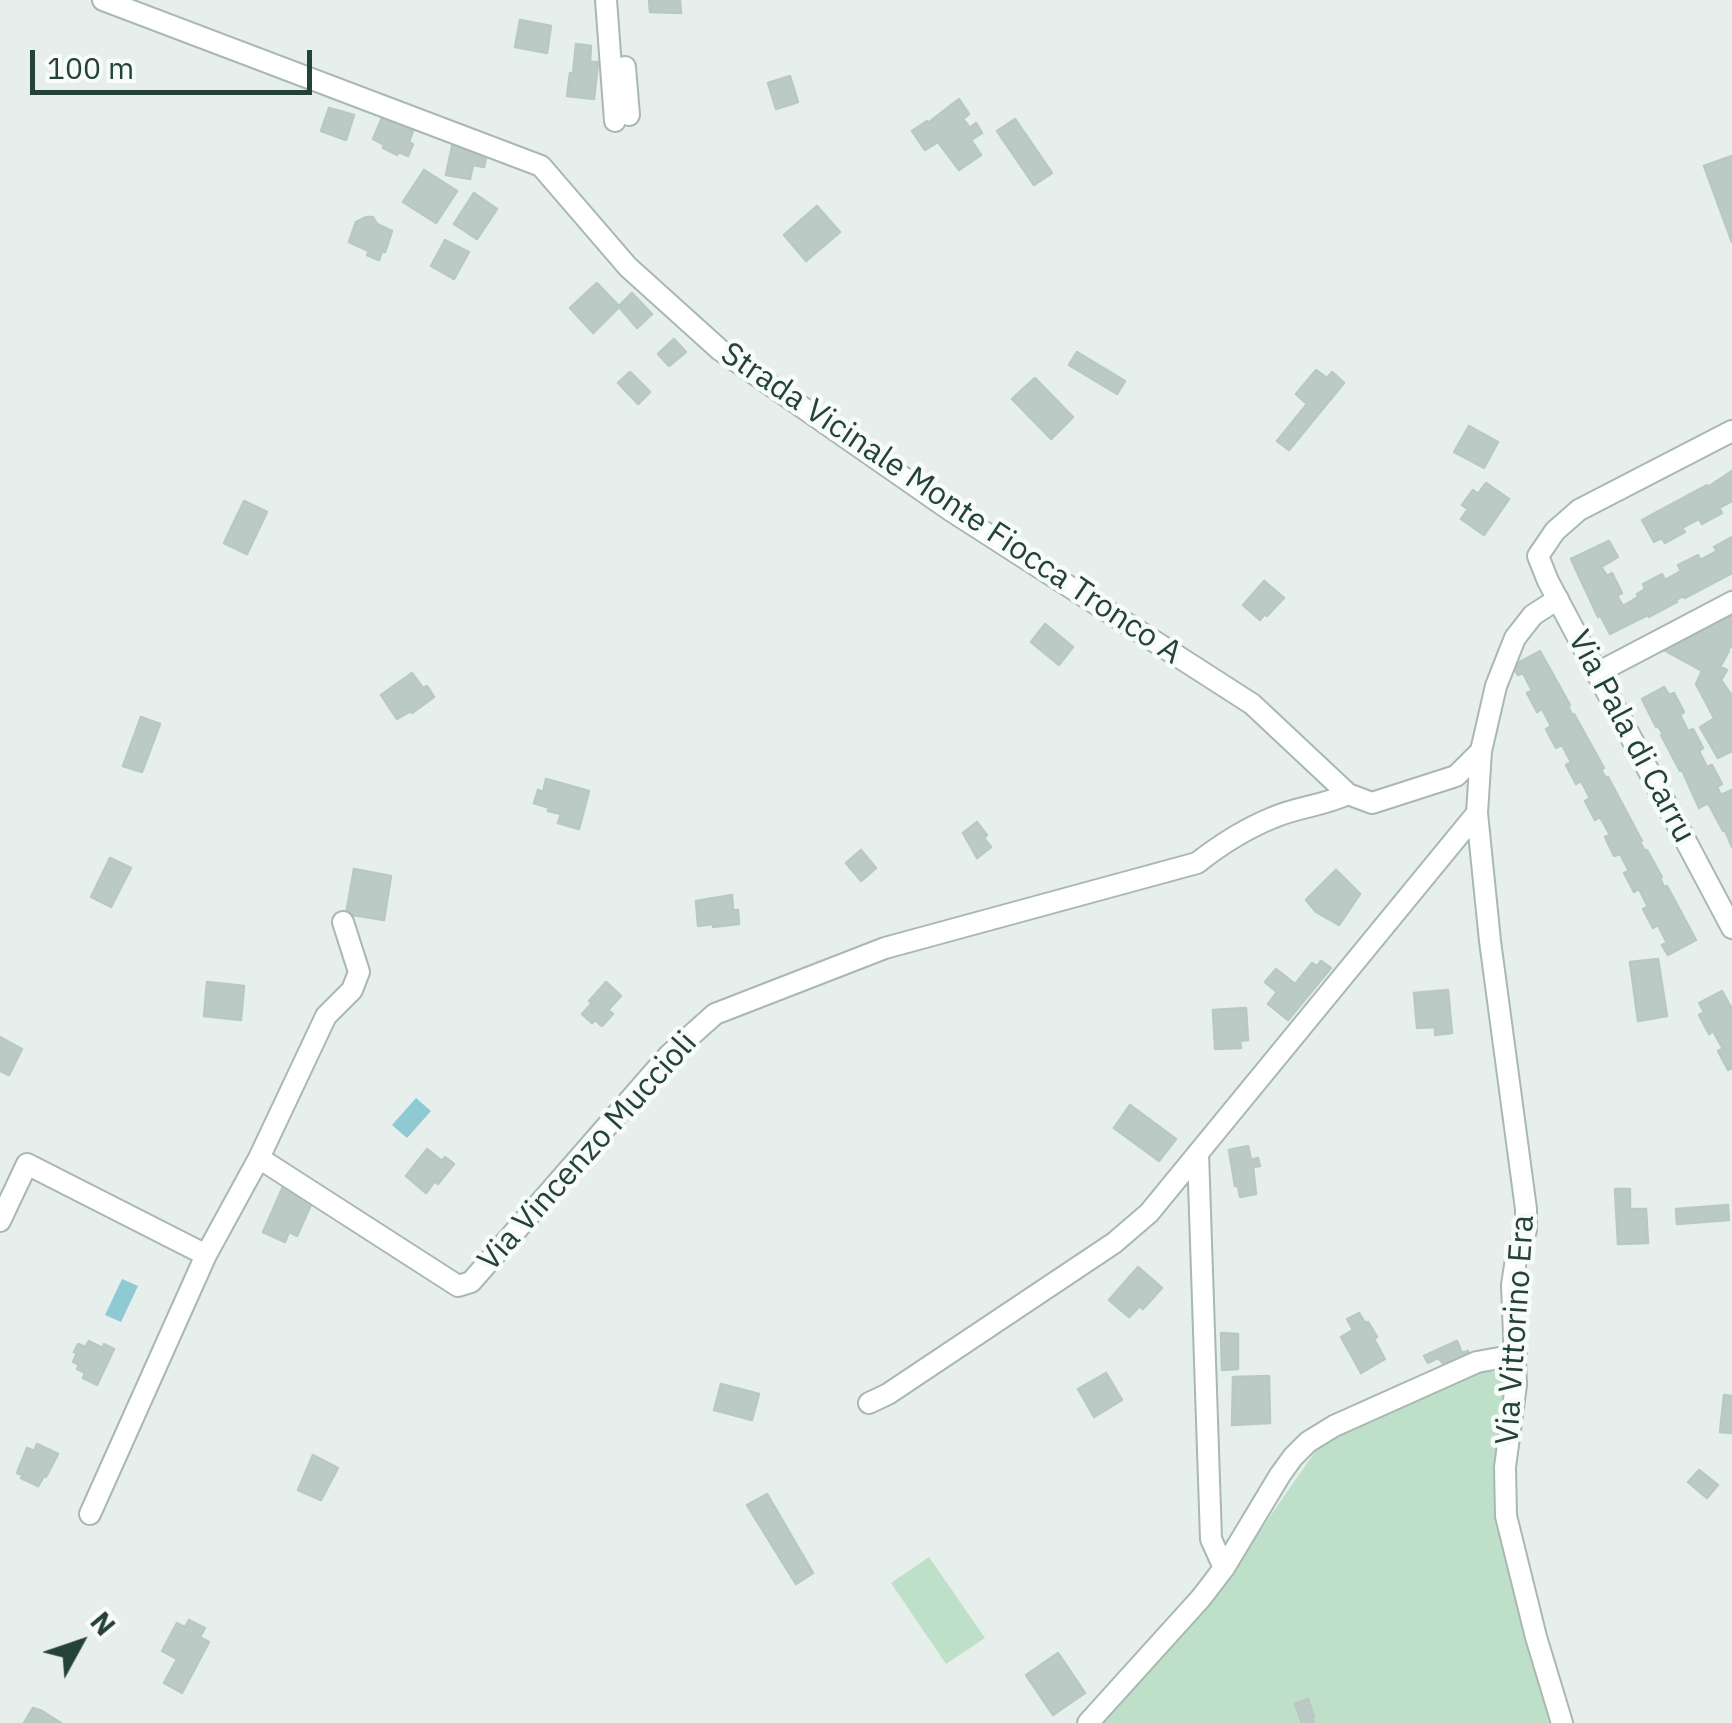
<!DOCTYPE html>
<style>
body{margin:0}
#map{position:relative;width:1732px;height:1723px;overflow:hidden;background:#e6efeb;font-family:"IBM Plex Sans",sans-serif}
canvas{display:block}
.north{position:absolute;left:30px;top:1593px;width:100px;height:100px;-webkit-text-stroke:8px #f7fbf9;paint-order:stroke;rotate:50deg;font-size:28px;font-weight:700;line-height:40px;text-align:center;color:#24423a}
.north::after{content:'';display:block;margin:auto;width:35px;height:45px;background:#24423a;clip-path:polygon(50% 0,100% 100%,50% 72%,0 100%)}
.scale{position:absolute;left:30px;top:50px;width:282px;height:45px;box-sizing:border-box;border:5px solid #24423a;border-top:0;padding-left:12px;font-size:30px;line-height:35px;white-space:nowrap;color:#24423a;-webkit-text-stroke:8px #f7fbf9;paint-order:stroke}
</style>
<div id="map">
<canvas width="1732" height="1723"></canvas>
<div class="north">N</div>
<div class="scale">100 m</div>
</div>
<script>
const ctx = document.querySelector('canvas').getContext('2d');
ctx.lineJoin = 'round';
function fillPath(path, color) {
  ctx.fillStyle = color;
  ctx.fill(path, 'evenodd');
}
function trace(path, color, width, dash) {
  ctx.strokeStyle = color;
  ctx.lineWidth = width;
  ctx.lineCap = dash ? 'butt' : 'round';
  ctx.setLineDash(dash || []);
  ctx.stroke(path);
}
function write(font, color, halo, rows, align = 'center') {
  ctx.font = font + ' "IBM Plex Sans",sans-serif';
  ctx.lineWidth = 9;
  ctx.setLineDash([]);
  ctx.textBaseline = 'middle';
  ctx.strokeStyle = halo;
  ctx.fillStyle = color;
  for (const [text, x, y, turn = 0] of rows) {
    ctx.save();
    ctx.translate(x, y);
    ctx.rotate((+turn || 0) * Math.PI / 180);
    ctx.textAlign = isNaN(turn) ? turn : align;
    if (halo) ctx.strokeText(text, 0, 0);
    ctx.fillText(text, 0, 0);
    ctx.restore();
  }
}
fillPath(new Path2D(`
 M1472 1367 1512 1376 1508 1523 1566 1723H1100L1223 1584 1319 1446Z
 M929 1557 985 1638 946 1664 891 1583Z`), '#bfe0c8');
fillPath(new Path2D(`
 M416 1098 431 1111 407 1138 392 1125Z
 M122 1279 138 1286 121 1322 105 1315Z`), '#8ec9d4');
const building = new Path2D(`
 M649 0H680L681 13 650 12Z
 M520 20 551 26 547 53 515 47Z
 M576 44 591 46 590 62H598L594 99 567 96 570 73 573 74Z
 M790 76 798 102 776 109 768 83Z
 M959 99 969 114 963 119 970 128 976 123 982 133 971 140 981 155 959 170 938 142 925 150 912 131 927 121 928 123Z
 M329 108 354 115 346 140 321 131Z
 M384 113 409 124 407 128 413 131 409 142 413 144 408 156 399 152 397 155 383 148 384 145 373 139Z
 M1015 119 1052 173 1034 185 997 131Z
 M453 142 488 149 484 167 473 165 470 179 446 175Z
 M1732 156V242L1704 166Z
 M424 170 457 191 436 223 403 202Z
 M474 193 497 209 477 239 454 224Z
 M817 206 840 232 806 261 784 235Z
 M366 217H373L377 224 392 231 385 252 382 251 379 260 367 255 369 251 349 242 356 222Z
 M445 240 469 252 454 279 431 266Z
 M597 283 619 306 632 293 652 314 637 328 619 307 593 333 570 308Z
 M674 339 686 352 669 366 658 354Z
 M1077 352 1125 381 1117 394 1069 365Z
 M1316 370 1327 378 1332 372 1344 383 1289 450 1277 441 1307 404 1296 394Z
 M630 372 650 392 638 404 618 383Z
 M1035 378 1073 417 1051 439 1012 399Z
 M1469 426 1498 442 1484 468 1454 452Z
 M1732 471V501L1719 508 1722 513 1702 524 1699 519 1682 528 1685 532 1665 543 1662 538 1654 542 1642 520 1707 485 1708 487Z
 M1486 483 1509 499 1484 535 1461 519 1468 509 1462 505 1473 490 1478 494Z
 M244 501 267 512 247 554 224 543Z
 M1732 537V573L1685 598 1683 596 1676 600 1677 602 1649 617 1648 615 1610 634 1600 615 1598 617 1571 559 1609 541 1618 557 1601 567 1607 576 1612 573 1622 593 1617 596 1623 606 1638 597 1637 594 1645 589 1643 584 1662 574 1665 580 1681 571 1678 565 1698 555 1700 560 1717 551 1714 547Z
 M1264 581 1284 598 1267 616 1265 614 1260 620 1243 605Z
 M1732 612V646L1727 650 1729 651 1720 667 1727 670 1721 680 1732 696V708L1714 718 1696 684 1702 671 1662 649 1688 635 1691 636 1695 631Z
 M1045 624 1073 647 1059 665 1031 642Z
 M1540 651 1570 705 1568 706 1572 715 1574 714 1604 768 1601 770 1606 778 1608 777 1642 841 1640 842 1645 851 1647 850 1662 877 1660 878 1664 887 1667 886 1696 940 1668 955 1662 945 1667 943 1658 925 1653 928 1643 909 1648 907 1639 889 1634 892 1624 873 1629 871 1620 854 1614 856 1605 837 1610 835 1600 817 1595 820 1585 801 1590 798 1581 781 1576 784 1566 765 1571 762 1562 745 1556 748 1546 729 1551 726 1542 709 1537 712 1527 693 1532 691 1523 673 1518 675 1512 666Z
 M412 673 423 688 427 686 434 697 412 713 411 711 397 719 381 695Z
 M1664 687 1669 695 1674 693 1684 712 1680 715 1688 731 1693 729 1703 748 1699 751 1707 767 1712 765 1722 784 1717 787 1721 795 1731 790 1732 792V847L1725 830 1723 831 1708 803 1699 808 1682 770 1680 771 1661 735 1663 734 1658 726 1656 727 1642 699Z
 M1732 708V751L1718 758 1700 727Z
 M141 717 160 724 142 772 123 766Z
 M546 779 589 791 579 829 558 823 561 814 548 811 549 808 534 803 538 790 543 792Z
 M977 822 987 835 984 838 991 847 977 858 963 833Z
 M861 850 876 868 861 881 846 863Z
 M110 858 131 868 111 907 91 897Z
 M354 869 391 876 384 920 346 914Z
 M1336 870 1360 894 1339 925 1316 912 1306 900Z
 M732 895 733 910H738L739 924 713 927V924L698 926 696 901Z
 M1658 959 1667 1016 1638 1021 1630 962Z
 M1321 961 1331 968 1288 1020 1268 1004 1277 992 1265 982 1276 969 1295 984 1312 963 1317 966Z
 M207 982 244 986 241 1020 204 1016Z
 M606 982 621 996 608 1010 613 1014 602 1026 595 1020 592 1023 582 1014 592 1003 589 1001Z
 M1448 990 1452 1033 1435 1035V1027L1417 1028 1414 993Z
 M1722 991 1732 1009V1068L1728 1070 1718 1051 1723 1049 1713 1031 1709 1034 1699 1015 1704 1012 1699 1003Z
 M1246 1008 1248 1040 1240 1041 1241 1048 1215 1049 1213 1010Z
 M0 1037 22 1049 9 1075 0 1071Z
 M1130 1105 1176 1139 1159 1161 1114 1128Z
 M1248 1146 1251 1160 1258 1158 1260 1166 1253 1167 1256 1194 1240 1197 1238 1186H1235L1229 1150Z
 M427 1149 442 1161 445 1157 454 1164 438 1184 435 1181 426 1193 406 1176Z
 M286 1180 314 1198 297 1236 289 1232 285 1242 263 1232Z
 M1615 1189H1630V1209H1646L1648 1243 1618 1244Z
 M1728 1205 1729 1220 1677 1224 1676 1209Z
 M1138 1267 1162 1288 1143 1309 1140 1306 1129 1317 1109 1300Z
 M1359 1313 1365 1323 1368 1322 1377 1337 1374 1339 1385 1359 1361 1373 1341 1337 1353 1330 1347 1319Z
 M1221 1333 1238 1334V1369L1222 1370Z
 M89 1341 103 1348 104 1344 114 1349 97 1385 83 1378 85 1373 77 1369 79 1365 73 1362 77 1353 74 1352 78 1344 85 1347Z
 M1457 1341 1462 1353 1468 1351 1470 1357 1447 1368 1438 1358 1428 1363 1424 1356Z
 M1106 1373 1122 1400 1094 1417 1078 1389Z
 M1269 1376 1270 1423 1232 1425 1233 1377Z
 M721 1384 759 1394 752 1420 714 1410Z
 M1724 1395 1732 1396V1433L1720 1432Z
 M37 1444 58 1454 46 1477 44 1476 38 1486 21 1478 23 1475 17 1473 27 1448 34 1451Z
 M313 1455 338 1468 321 1500 298 1490Z
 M1699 1470 1718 1485 1707 1498 1688 1482Z
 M767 1494 813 1573 796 1584 747 1505Z
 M189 1620 205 1628 200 1637 209 1642 182 1693 164 1683 177 1659 162 1651 177 1623 185 1627Z
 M1058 1653 1085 1693 1053 1715 1026 1675Z
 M1308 1699 1314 1717H1312L1314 1723H1302L1295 1704Z
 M33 1708 42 1711 61 1723H24Z`);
fillPath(building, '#bbcac4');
trace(building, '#b8c9c2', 2.5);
const minor = new Path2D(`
 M103 0 541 166 628 267 720 350 950 510 1252 704 1348 794 1372 803 1456 776 1481 751
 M606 0 615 121
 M625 67 629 115
 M1732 431 1579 510 1555 531 1538 556 1548 581 1732 928
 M1558 599 1533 615 1515 638 1496 686 1481 751 1477 813 1490 941 1526 1209V1230L1516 1259 1512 1285 1516 1385 1505 1467 1506 1516 1536 1637 1562 1723
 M1597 673 1732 602
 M1198 1153 1211 1539 1224 1568
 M259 1158 326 1016 352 990 359 972 343 922
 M0 1221 27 1164 206 1255 259 1158 458 1286 471 1282 669 1055 715 1014 885 948 1197 863C1220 845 1245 829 1272 818 1296 807 1323 806 1348 794
 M869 1403 888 1394 1114 1243 1149 1213 1477 813
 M90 1514 206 1255
 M1088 1723 1201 1598 1224 1568 1280 1475 1293 1457 1308 1442 1334 1426 1477 1362 1516 1355`);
trace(minor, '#a8b8b2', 24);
trace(minor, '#fff', 20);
write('32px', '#24423a', '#f7fbf9', [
 ["Strada Vicinale Monte Fiocca Tronco A",951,504,34],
 ["Via Pala di Carru",1631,737,62],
 ["Via Vincenzo Muccioli",588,1152,-48],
 ["Via Vittorino Era",1516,1330,-86]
]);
</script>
